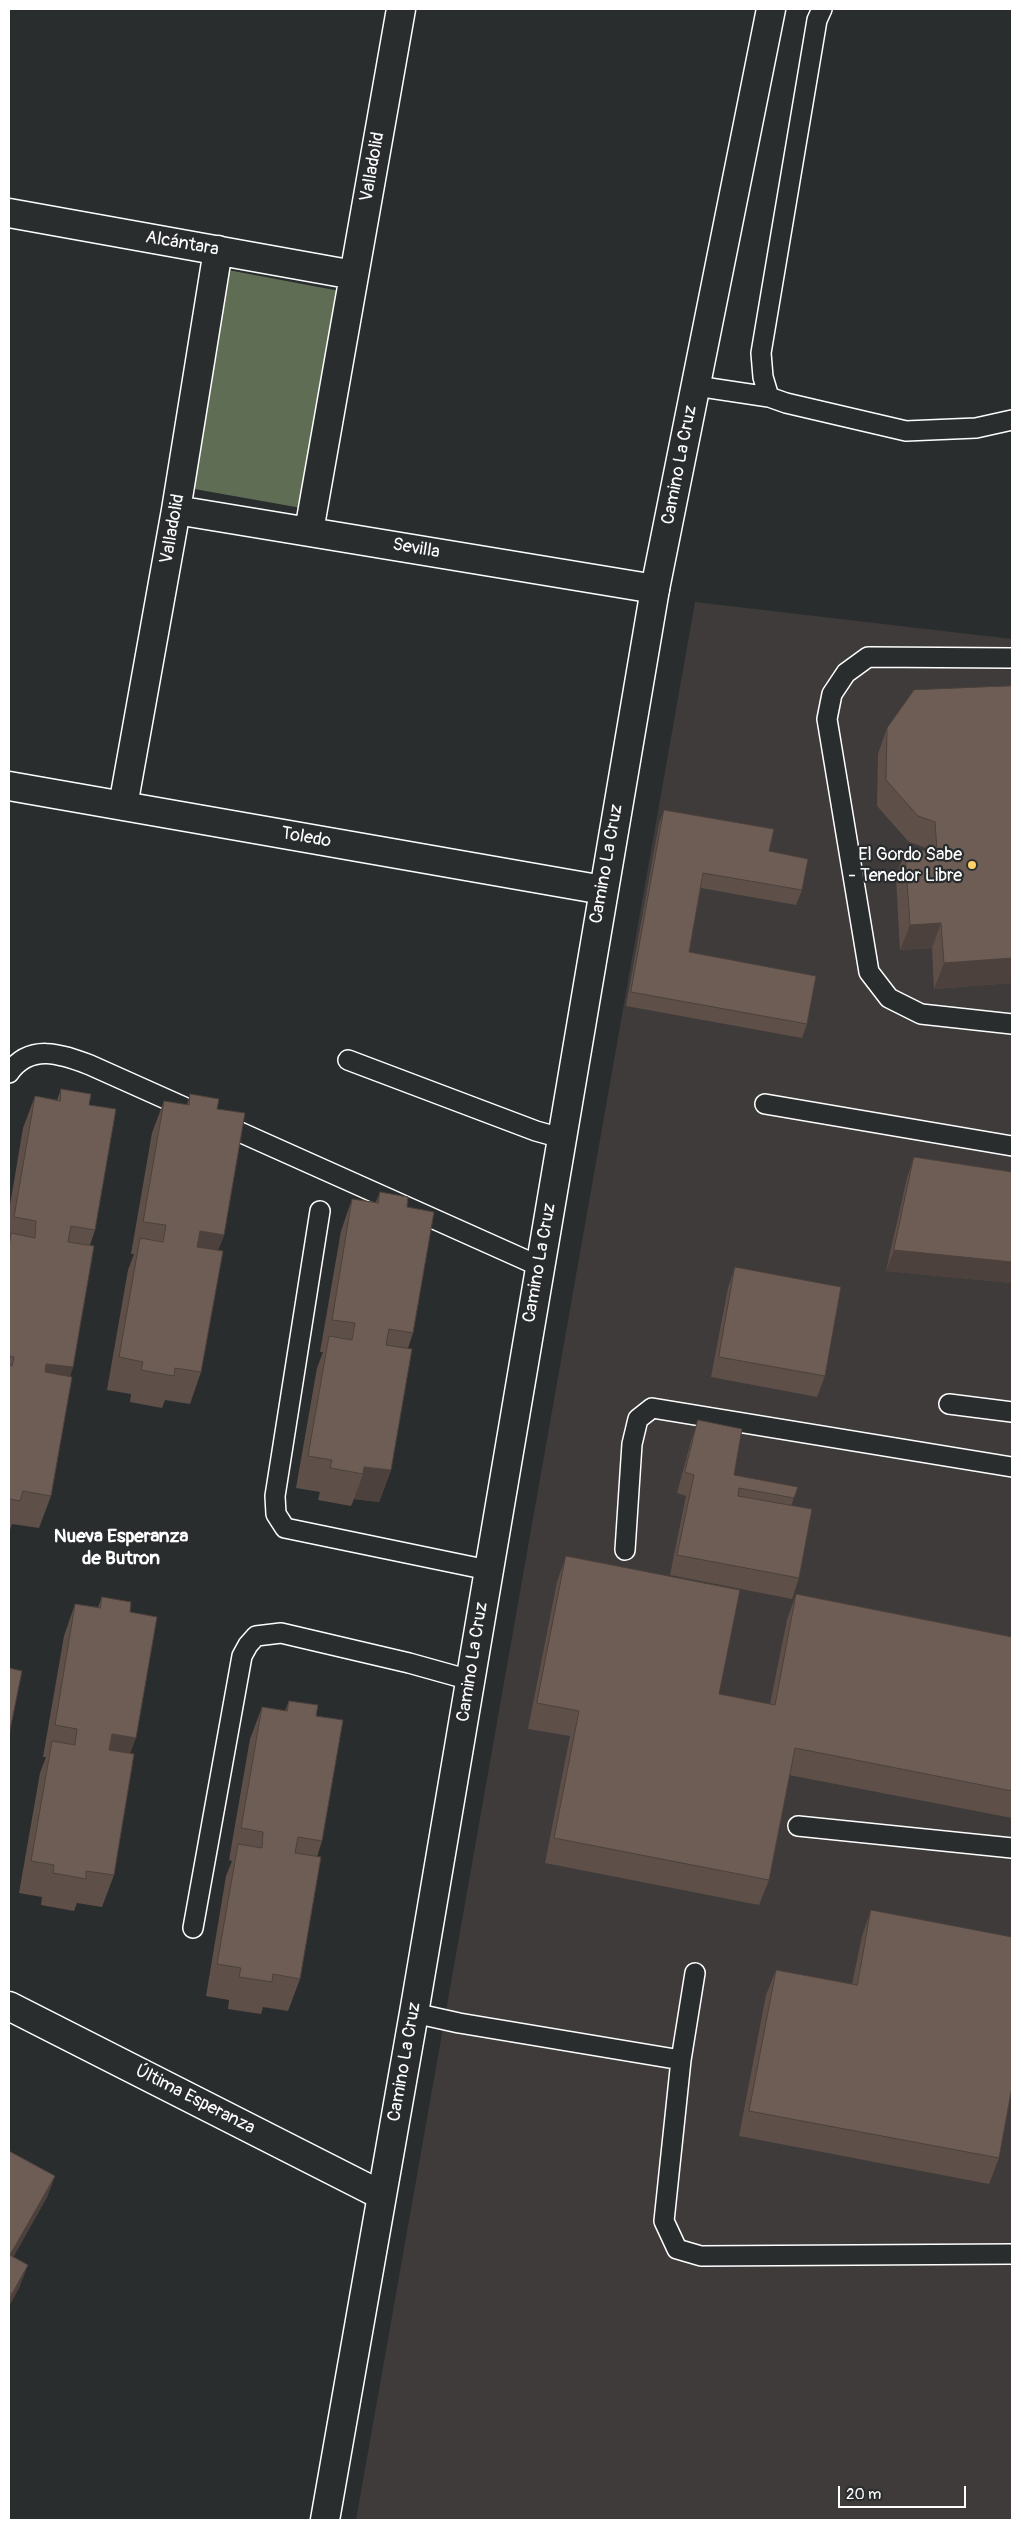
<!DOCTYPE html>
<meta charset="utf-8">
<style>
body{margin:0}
#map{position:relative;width:1021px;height:2529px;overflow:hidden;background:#2a2d2e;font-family:Pangolin,sans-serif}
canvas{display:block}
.frame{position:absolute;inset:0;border:10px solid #fff;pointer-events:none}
.scale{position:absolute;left:838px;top:2486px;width:128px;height:22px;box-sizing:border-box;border:2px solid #fff;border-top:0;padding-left:6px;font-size:15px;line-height:18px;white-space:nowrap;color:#fff;-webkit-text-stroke:4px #2a2d2e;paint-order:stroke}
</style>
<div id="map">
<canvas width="1021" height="2529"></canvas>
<div class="frame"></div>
<div class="scale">20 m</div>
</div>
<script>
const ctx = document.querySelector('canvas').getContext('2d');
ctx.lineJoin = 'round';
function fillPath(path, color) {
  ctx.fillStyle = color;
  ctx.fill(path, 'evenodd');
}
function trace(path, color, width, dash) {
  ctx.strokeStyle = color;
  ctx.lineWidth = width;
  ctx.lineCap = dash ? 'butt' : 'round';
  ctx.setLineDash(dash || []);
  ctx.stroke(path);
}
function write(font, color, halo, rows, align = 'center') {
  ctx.font = font + ' Pangolin,sans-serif';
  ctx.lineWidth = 4.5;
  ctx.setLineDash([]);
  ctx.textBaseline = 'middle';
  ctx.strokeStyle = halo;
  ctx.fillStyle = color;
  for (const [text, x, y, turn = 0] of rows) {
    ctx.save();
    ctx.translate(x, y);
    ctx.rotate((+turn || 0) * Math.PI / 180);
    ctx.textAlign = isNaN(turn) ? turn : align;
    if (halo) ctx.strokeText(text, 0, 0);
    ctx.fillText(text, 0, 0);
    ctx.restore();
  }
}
fillPath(new Path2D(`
 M695 602 1012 639V2520H356Z`), '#3e3b3a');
fillPath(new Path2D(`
 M228 270 345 292 307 509 183 487Z`), '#5f6d54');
const lane = new Path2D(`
 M822 9 817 20 761 353 763 377 769 397 786 403 906 431 976 428 1012 420
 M696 386 769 397
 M1012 658 868 657 846 673 832 694 827 719 869 972 889 998 921 1014 1012 1024
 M348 1060 536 1131 561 1138
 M9 1073C30 1043 61 1054 90 1065L539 1266
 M765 1104 1012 1146
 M320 1211 275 1496 276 1514 285 1528 488 1570
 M949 1404 1012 1412
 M625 1550 632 1444 638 1419 652 1408 1012 1467
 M798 1826 1012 1848
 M193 1928 242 1656 248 1645 256 1636 281 1633 409 1663 470 1680
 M695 1973 681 2060 664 2221 677 2249 701 2256 1012 2254
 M414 2013 459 2023 681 2060`);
const street = new Path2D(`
 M9 213 354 275
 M176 510 655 589
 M309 531 401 9
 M9 786 603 890
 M123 806 176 510 218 250
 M9 2006 381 2195`);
const secondary = new Path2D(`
 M325 2520 414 2013 655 589 771 9`);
trace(lane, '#fff', 22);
trace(street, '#fff', 31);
trace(secondary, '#fff', 31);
trace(lane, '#2a2d2e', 19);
trace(street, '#2a2d2e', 28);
trace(secondary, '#2a2d2e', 28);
fillPath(new Path2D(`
 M914 690 1012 983 934 989 932 948 900 950 896 877 905 852 926 850V848L909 842 877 806 878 754 887 728Z
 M664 810 769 851 802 890 796 905 701 888 689 952 807 1024 802 1038 626 1006 659 824Z
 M61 1089 89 1105 95 1230 90 1245 73 1367 70 1376 51 1496 39 1528 12 1524 9 1533V1211L23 1128 35 1096 57 1100Z
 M190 1094 217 1109 224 1235 218 1250 201 1372 190 1404 165 1400 162 1408 130 1402 131 1394 107 1390 128 1270 134 1254H131L152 1133 164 1101 187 1105Z
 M914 1157 1012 1172V1283L886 1271 907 1178Z
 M380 1192 407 1207 413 1333 408 1348 391 1470 379 1502 354 1499 351 1506 318 1500 320 1492 296 1488 317 1368 323 1352H320L341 1231 352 1199 376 1202Z
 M735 1267 825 1376 817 1397 711 1377 728 1288Z
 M698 1420 734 1475 798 1487 791 1506 799 1578 792 1599 670 1575 686 1496 677 1493 691 1441Z
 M566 1556 719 1694 770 1704 787 1620 796 1594 1012 1637V1818L789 1775 769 1880 759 1905 545 1863 570 1736 528 1729 557 1582Z
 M102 1597 130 1612V1753L114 1875 102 1907 77 1903 74 1911 41 1905 42 1897 19 1893 40 1773 46 1757H43L64 1636 75 1604 98 1607Z
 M289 1701 316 1716 322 1841 317 1857 300 1979 288 2011 263 2007 261 2014 228 2009 229 2000 206 1996 226 1876 232 1861 229 1860 250 1739 262 1707 285 1711Z
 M871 1910 999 2158 989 2184 739 2136 766 1995 776 1970 852 1984 862 1936Z
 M9 2151 55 2176 47 2197 13 2257 20 2286 9 2306Z`), '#5e5049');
fillPath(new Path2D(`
 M941 923 932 948 900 950 910 925Z
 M1012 958V983L934 989 944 963Z
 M200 1231 224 1235 212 1267 188 1263Z
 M894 1250 1012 1262V1283L886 1271Z
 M46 1364 73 1367 61 1399 35 1396Z
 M364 1467 391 1470 379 1502 354 1499 363 1474Z
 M112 1734 136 1738 124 1770 100 1766Z
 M55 2176 47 2197 9 2265 10 2255Z
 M28 2265 20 2286 9 2306V2302L12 2294Z`), '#4c413c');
const building = new Path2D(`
 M1012 686V958L944 963 941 923 910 925 905 852 937 850 935 822 918 816 886 780 887 728 914 690Z
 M664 810 774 829 769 851 808 859 802 890 703 873 689 952 816 976 807 1024 631 992Z
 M61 1089 91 1094 89 1105 116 1109 95 1230 71 1226 68 1242 94 1246 73 1367 46 1364 45 1372 72 1377 51 1496 23 1491 20 1501 9 1499V1365L12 1366 14 1357 9 1356V1247L11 1233 35 1238 36 1221 14 1217 35 1096 60 1101Z
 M190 1094 219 1099 217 1109 245 1113 224 1235 200 1231 197 1247 223 1251 201 1372 175 1368 174 1376 141 1370 143 1362 119 1357 140 1238 163 1242 166 1225 143 1222 164 1101 189 1105Z
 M914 1157 1012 1172V1262L894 1250Z
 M380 1192 408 1197 407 1207 434 1212 413 1333 389 1329 386 1345 412 1349 391 1470 364 1467 363 1474 330 1468 332 1460 308 1456 329 1336 352 1340 355 1323 332 1320 352 1199 378 1203Z
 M735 1267 841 1287 825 1376 719 1357Z
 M698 1420 742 1429 734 1475 798 1487 794 1498 739 1488 738 1496 812 1509 799 1578 677 1555 694 1475 685 1472Z
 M566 1556 740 1590 719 1694 775 1705 796 1594 1012 1637V1791L795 1748 769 1880 554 1838 579 1711 537 1703Z
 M102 1597 131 1602 130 1612 157 1617 136 1738 112 1734 109 1750 134 1754 114 1875 86 1871V1879L53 1873 54 1865 31 1861 52 1741 75 1745 77 1729 55 1725 75 1604 100 1608Z
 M9 1668 22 1671 9 1735Z
 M289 1701 318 1705 316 1716 343 1720 322 1841 298 1837 295 1853 321 1857 300 1979 273 1974 272 1982 239 1977 241 1968 217 1964 238 1844 262 1848 263 1832 241 1828 262 1707 287 1711Z
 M871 1910 1012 1937V2087L999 2158 749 2111 776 1970 857 1985Z
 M9 2151 55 2176 10 2255 28 2265 12 2294 9 2292Z`);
fillPath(building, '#6d5d55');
trace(building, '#4c413c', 1);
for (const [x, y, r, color] of [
 [972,865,5,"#ffd166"]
]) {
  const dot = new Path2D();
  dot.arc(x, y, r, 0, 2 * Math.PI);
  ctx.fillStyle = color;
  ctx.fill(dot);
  trace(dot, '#2a2d2e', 2);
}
write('18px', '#fff', '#2a2d2e', [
 ["Valladolid",373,167,-80],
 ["Alcántara",182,244,10],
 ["Camino La Cruz",680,465,-79],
 ["Valladolid",173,529,-80],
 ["Sevilla",416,549,10],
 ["Toledo",306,838,10],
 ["Camino La Cruz",607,864,-80],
 ["Camino La Cruz",540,1263,-80],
 ["Camino La Cruz",473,1662,-81],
 ["Camino La Cruz",405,2062,-80],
 ["Última Esperanza",195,2100,27]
]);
write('18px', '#fff', '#2a2d2e', [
 ["El Gordo Sabe",962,855],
 ["- Tenedor Libre",962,876]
], 'right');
write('bold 19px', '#fff', '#2a2d2e', [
 ["Nueva Esperanza",121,1537],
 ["de Butron",121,1559]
]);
</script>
